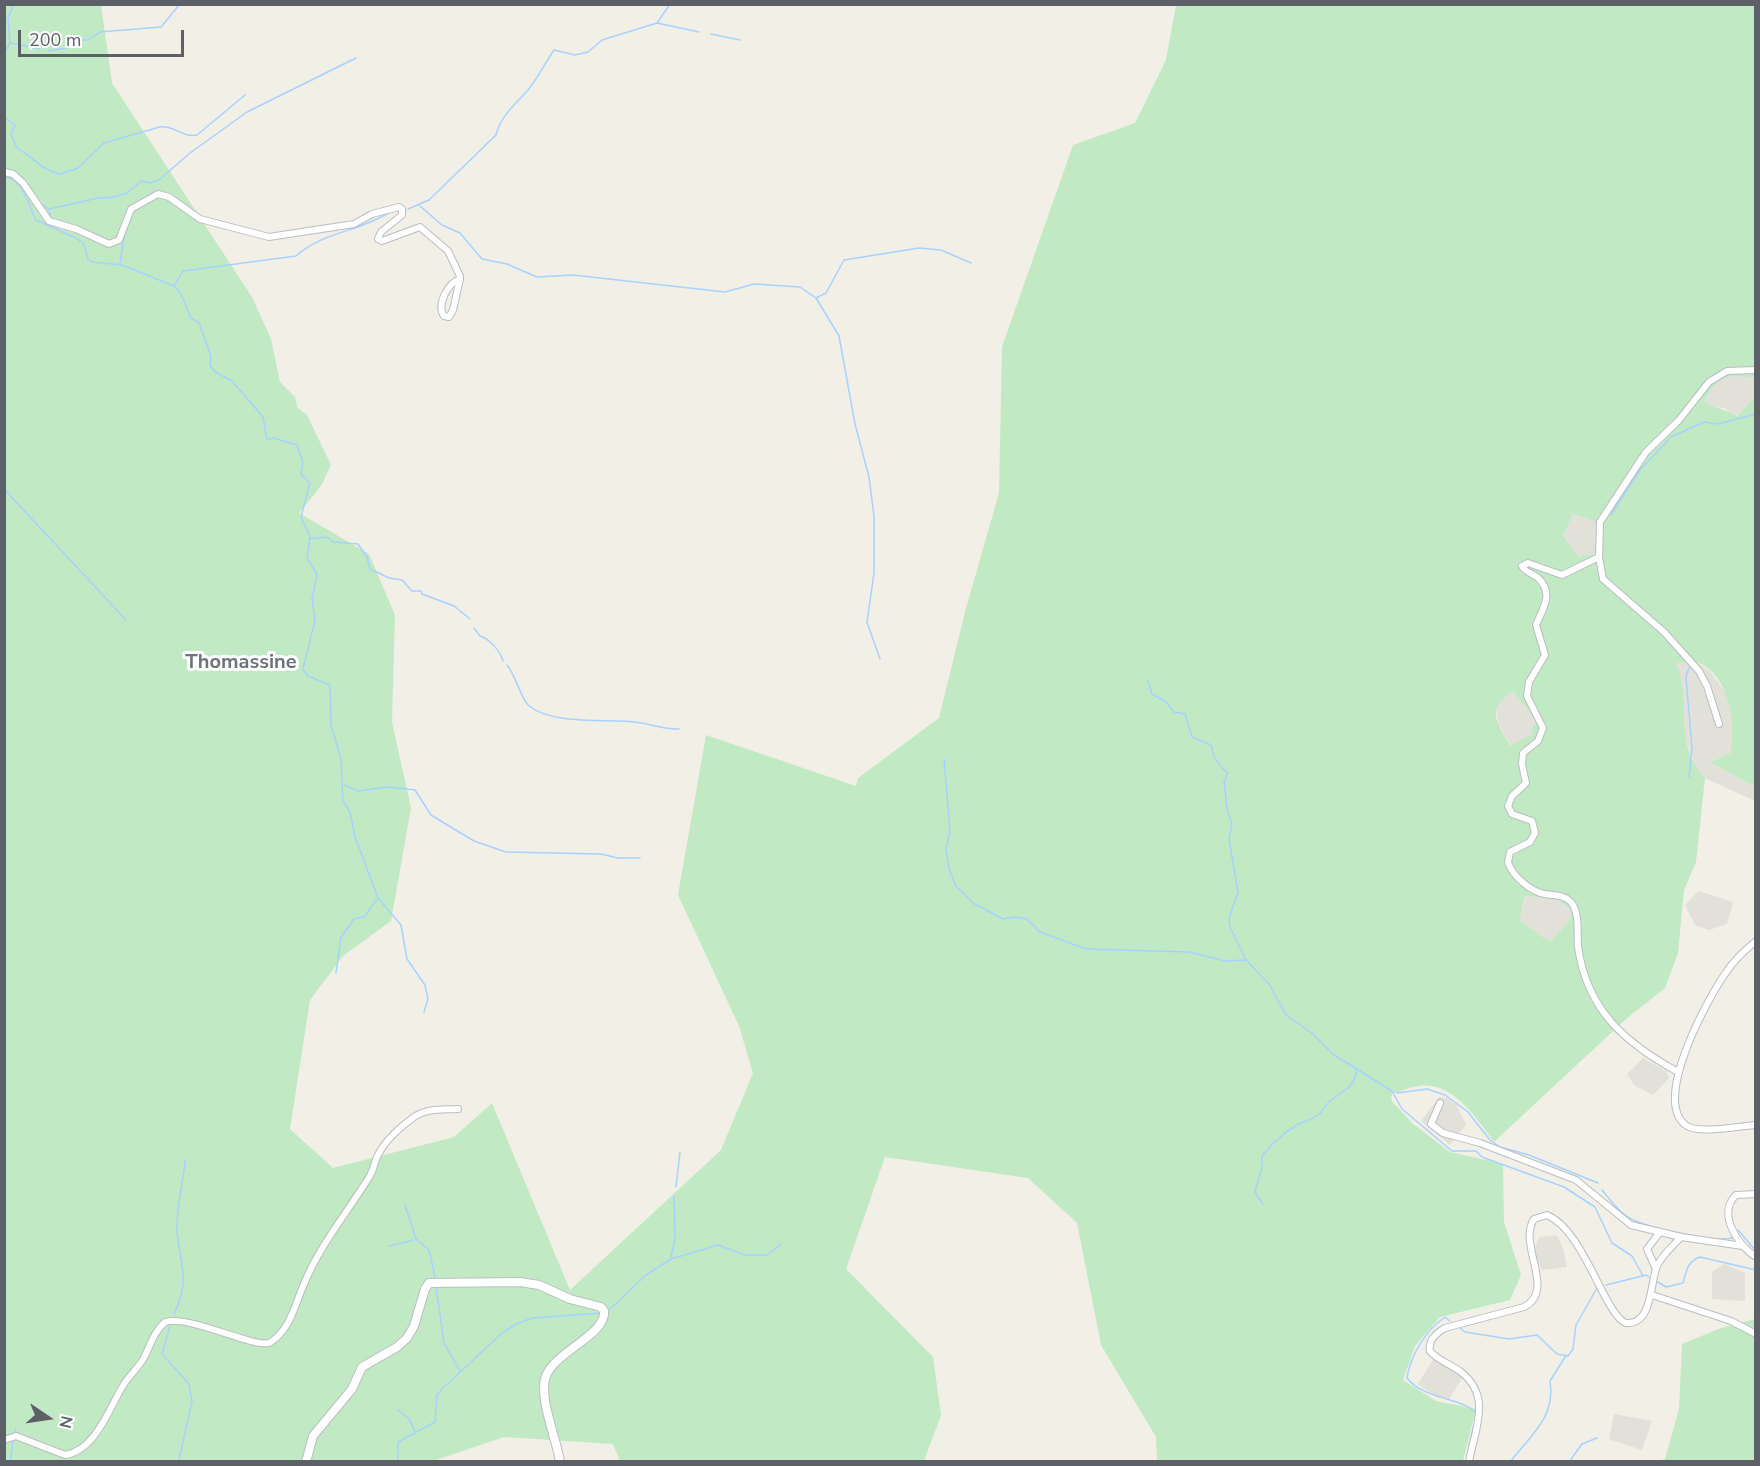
<!DOCTYPE html>
<style>
body{margin:0}
#map{position:relative;width:1760px;height:1466px;overflow:hidden;background:#f1efe6;font-family:"Nunito Sans",sans-serif}
canvas{display:block}
.frame{position:absolute;inset:0;border:6px solid #5d6167;pointer-events:none}
.north{position:absolute;left:18px;top:1388px;width:60px;height:60px;-webkit-text-stroke:4px #fff;paint-order:stroke;rotate:103deg;font-size:16px;font-weight:700;line-height:24px;text-align:center;color:#5d6167}
.north::after{content:'';display:block;margin:auto;width:21px;height:27px;background:#5d6167;clip-path:polygon(50% 0,100% 100%,50% 72%,0 100%)}
.scale{position:absolute;left:18px;top:30px;width:166px;height:27px;box-sizing:border-box;border:3px solid #5d6167;border-top:0;padding-left:8px;font-size:18px;line-height:21px;white-space:nowrap;color:#5d6167;-webkit-text-stroke:4px #fff;paint-order:stroke}
</style>
<div id="map">
<canvas width="1760" height="1466"></canvas>
<div class="frame"></div>
<div class="north">N</div>
<div class="scale">200 m</div>
</div>
<script>
const ctx = document.querySelector('canvas').getContext('2d');
ctx.lineJoin = 'round';
function fillPath(path, color) {
  ctx.fillStyle = color;
  ctx.fill(path, 'evenodd');
}
function trace(path, color, width, dash) {
  ctx.strokeStyle = color;
  ctx.lineWidth = width;
  ctx.lineCap = dash ? 'butt' : 'round';
  ctx.setLineDash(dash || []);
  ctx.stroke(path);
}
function write(font, color, halo, rows, align = 'center') {
  ctx.font = font + ' "Nunito Sans",sans-serif';
  ctx.lineWidth = 6;
  ctx.setLineDash([]);
  ctx.textBaseline = 'middle';
  ctx.strokeStyle = halo;
  ctx.fillStyle = color;
  for (const [text, x, y, turn = 0] of rows) {
    ctx.save();
    ctx.translate(x, y);
    ctx.rotate((+turn || 0) * Math.PI / 180);
    ctx.textAlign = isNaN(turn) ? turn : align;
    if (halo) ctx.strokeText(text, 0, 0);
    ctx.fillText(text, 0, 0);
    ctx.restore();
  }
}
fillPath(new Path2D(`
 M1734 375 1755 378 1754 398 1737 416 1724 408 1713 407 1705 401 1712 388 1724 377Z
 M1573 514 1595 521 1596 553 1579 557 1563 536Z
 M1676 662H1695L1709 670 1728 696 1734 739 1731 753 1710 762 1755 787V801L1705 778 1696 768 1683 732Z
 M1513 691 1538 722 1533 725 1531 735 1511 747 1498 722 1496 707 1497 702Z
 M1699 891 1733 902 1727 924 1709 930 1695 925 1685 905Z
 M1526 896 1558 899 1572 911 1569 921 1550 942 1520 921Z
 M1643 1058 1666 1071 1669 1078 1653 1095 1634 1085 1627 1074Z
 M1439 1097 1447 1098 1457 1106 1466 1125 1450 1145 1421 1121Z
 M1557 1235 1564 1251 1567 1267 1542 1270 1533 1250 1540 1237Z
 M1724 1264 1745 1273V1301L1712 1299V1272Z
 M1434 1358 1463 1377 1449 1399 1436 1397 1418 1384Z
 M1614 1414 1652 1421 1642 1450 1609 1439Z`), '#e1e1da');
fillPath(new Path2D(`
 M5 5H101L112 83 252 297 271 339 280 382 295 397 297 407 307 415 331 465 321 486 299 513 369 554 395 615 392 722 411 808 391 921 343 956 310 1000 290 1129 333 1168 454 1137 492 1103 570 1290 721 1150 753 1073 739 1026 678 895 706 735 856 786 858 778 939 718 965 612 999 493 1002 347 1073 145 1135 123 1166 60 1176 5H1755V378C1728 374 1719 374 1705 401 1715 409 1726 409 1737 416L1754 398 1755 389V787L1710 762 1731 753C1736 725 1729 671 1695 662 1690 661 1682 662 1676 663 1692 700 1672 743 1705 778L1696 862 1684 890 1678 953 1665 988 1626 1019 1494 1142C1477 1119 1453 1081 1419 1086 1410 1087 1401 1091 1392 1094L1391 1100 1412 1123 1450 1152 1503 1164 1504 1222 1521 1275 1510 1300 1440 1317 1415 1346 1403 1380 1436 1401 1476 1409 1463 1461H1157L1156 1437 1101 1345 1077 1223 1028 1178 885 1157 846 1269 933 1357 941 1415 924 1461H620L613 1444 504 1437 430 1462H5ZM1573 514 1595 521 1596 553 1579 557 1563 536ZM1513 691 1537 722 1533 725 1531 735 1510 746C1497 720 1485 711 1513 691ZM1525 896 1558 899 1572 911 1569 921 1550 942 1520 921Z
 M1755 1319V1461L1652 1462 1665 1459 1679 1409 1682 1344 1721 1328Z`), '#c1eac4');
trace(new Path2D(`
 M657 23 670 4
 M711 34 740 40
 M11 43 39 49
 M48 51 67 48 73 40H88L100 32 161 27 180 4
 M4 53 10 43 8 18 14 4
 M4 117 15 125 11 135 17 148C33 157 42 171 61 174L78 168 104 143 160 127C174 125 183 138 197 135L245 95
 M4 177C23 177 29 207 36 220L76 238 84 244 88 259 92 262 122 265 174 286 181 294 191 318 199 323 211 356 210 365 214 371 232 381 263 417 267 440 273 438 297 445 303 462 301 474 310 483 301 517 310 537 307 558 317 574 312 599 315 620 303 669 308 676 330 685 331 725 341 759 343 801 350 812 355 837 378 898 401 925 407 959 425 985 428 999 424 1012
 M43 205 49 209 98 198 114 197 127 193 141 181 150 183 159 180 190 153 247 112 356 58
 M420 206 442 225 460 233 482 259 507 264 537 277 573 275 725 292 754 284 800 287 816 298 839 336 855 424 869 477 874 516V573L867 622 880 659
 M408 209 429 200 496 135C501 115 515 105 528 90 538 78 545 63 554 50L575 55 588 52 602 40 657 23 699 32
 M49 210 51 218
 M120 263 124 236
 M174 286 183 271 296 256C322 232 359 232 390 212
 M816 298 826 293 844 260 919 248 941 250 971 263
 M1752 373 1756 374
 M4 489 126 620
 M1611 515 1640 470 1671 437 1704 422 1718 424 1756 414
 M309 539 327 537 333 542 358 544 367 557 370 569 389 578 402 580 412 591H421L422 594 454 606 470 619
 M474 628 480 636C490 639 500 651 503 661
 M507 665C516 676 521 699 529 706 554 725 604 719 634 722 649 723 664 730 679 729
 M1148 681 1152 694 1166 702 1174 712 1185 714 1192 737 1211 745C1213 757 1218 766 1228 773L1224 781 1227 809 1232 824 1229 839 1238 892 1229 918 1230 927 1246 960
 M944 759 950 831 946 849 949 869 956 886 973 903 1003 919 1015 917 1027 919 1040 932 1086 949 1189 952 1225 961 1246 960 1269 984 1286 1015 1312 1033 1334 1055 1392 1091 1402 1109 1452 1151H1476L1482 1157 1564 1187 1595 1207 1612 1243 1632 1256 1643 1276
 M1689 777 1692 748 1686 677 1689 668
 M345 785 358 791 389 787 415 790 431 815 474 841 506 852 601 854 618 858H640
 M336 973 341 937 354 919 364 917 378 898
 M1397 1093 1427 1089 1445 1095 1468 1112 1490 1140 1500 1147 1529 1155 1598 1183
 M676 1187 680 1152
 M1602 1190C1610 1199 1617 1211 1628 1217 1643 1227 1717 1243 1732 1238
 M1263 1204 1255 1192 1262 1167V1156C1271 1144 1288 1129 1301 1123 1306 1121 1313 1119 1318 1115 1323 1112 1325 1105 1330 1101 1342 1091 1354 1088 1357 1071
 M405 1205 416 1239 429 1250 435 1277
 M1738 1230 1756 1251
 M389 1246 414 1240
 M671 1257 675 1239 674 1196
 M1658 1282 1666 1287 1683 1283C1686 1271 1688 1261 1700 1257L1756 1270
 M1606 1285 1646 1275 1649 1277
 M436 1287 444 1343 460 1371
 M608 1311 646 1275 671 1259 718 1245 745 1255H767L781 1244
 M174 1314C191 1279 180 1266 177 1231 176 1209 183 1183 185 1161
 M1450 1321 1445 1317C1426 1330 1410 1356 1407 1378 1423 1400 1470 1399 1476 1414
 M170 1326 162 1354 189 1384 190 1391 192 1401 179 1460
 M1460 1328 1465 1332 1509 1339 1537 1335 1557 1354 1568 1356 1573 1349 1576 1325 1597 1288
 M398 1410 409 1419 415 1432
 M15 1431 16 1428
 M1469 1446 1474 1424
 M10 1462 13 1441
 M398 1462V1442L435 1422 437 1395 442 1389 502 1333 518 1323 533 1318 601 1313
 M1466 1462 1468 1454
 M1510 1462C1531 1435 1556 1417 1550 1381L1565 1357
 M1569 1462 1582 1444 1597 1438`), '#a7d2ff', 1.5);
const street = new Path2D(`
 M4 172 13 174 23 183 49 221 76 229 109 244 119 240 131 209 158 194 169 197 200 219 269 237 354 224 372 214 399 207 402 209V215L381 232 378 239 382 241 420 227 448 251 460 276V279L453 310 449 317 444 316C436 305 448 283 460 279
 M1599 557 1562 575 1528 563 1522 566C1525 572 1531 573 1537 577 1555 593 1543 608 1536 625L1545 655 1529 682 1527 696 1543 728 1538 741 1523 753 1522 764 1526 783 1512 796 1508 806 1512 814 1532 821 1535 833 1530 842 1510 852 1508 862C1512 876 1531 892 1545 894 1555 896 1563 894 1571 902 1580 913 1577 934 1578 947 1587 1010 1625 1043 1678 1072
 M1719 724 1707 686 1699 671 1664 632 1603 579 1599 557 1600 522 1646 452 1679 420 1709 382 1727 371 1756 370
 M1756 941C1745 950 1735 959 1727 971 1709 996 1650 1102 1687 1126 1699 1134 1740 1126 1756 1125
 M1440 1103 1431 1124 1443 1133 1480 1143 1576 1180 1631 1225 1681 1237 1743 1246
 M1756 1194 1736 1195C1717 1213 1737 1245 1756 1257
 M1656 1269 1647 1249 1660 1232
 M1652 1295 1731 1321 1756 1334
 M4 1440 16 1436 65 1455C96 1450 109 1408 124 1384 130 1375 138 1368 144 1358 151 1344 153 1333 165 1322 189 1314 259 1351 271 1342 291 1328 295 1304 304 1284 320 1245 346 1214 368 1179 374 1171 374 1161 379 1153 386 1140 401 1126 414 1117 427 1108 443 1110 458 1109
 M1469 1462C1474 1431 1493 1397 1461 1372 1451 1364 1438 1361 1430 1351 1428 1341 1436 1333 1445 1328L1524 1307C1557 1290 1517 1245 1534 1219L1547 1215C1584 1230 1605 1316 1626 1323 1653 1325 1650 1282 1657 1266 1662 1255 1673 1246 1681 1237`);
const secondary = new Path2D(`
 M306 1462 313 1436 352 1389 362 1367 397 1347 407 1338 414 1326 425 1289 429 1283 520 1282 539 1285 570 1299 601 1307 604 1311C607 1335 551 1353 545 1379 540 1402 556 1437 560 1462`);
trace(street, '#babdc2', 8);
trace(secondary, '#bbbec4', 10);
trace(street, '#fff', 6);
trace(secondary, '#fff', 8);
write('bold 20px', '#6e7379', '#fff', [
 ["Thomassine",241,663]
]);
</script>
